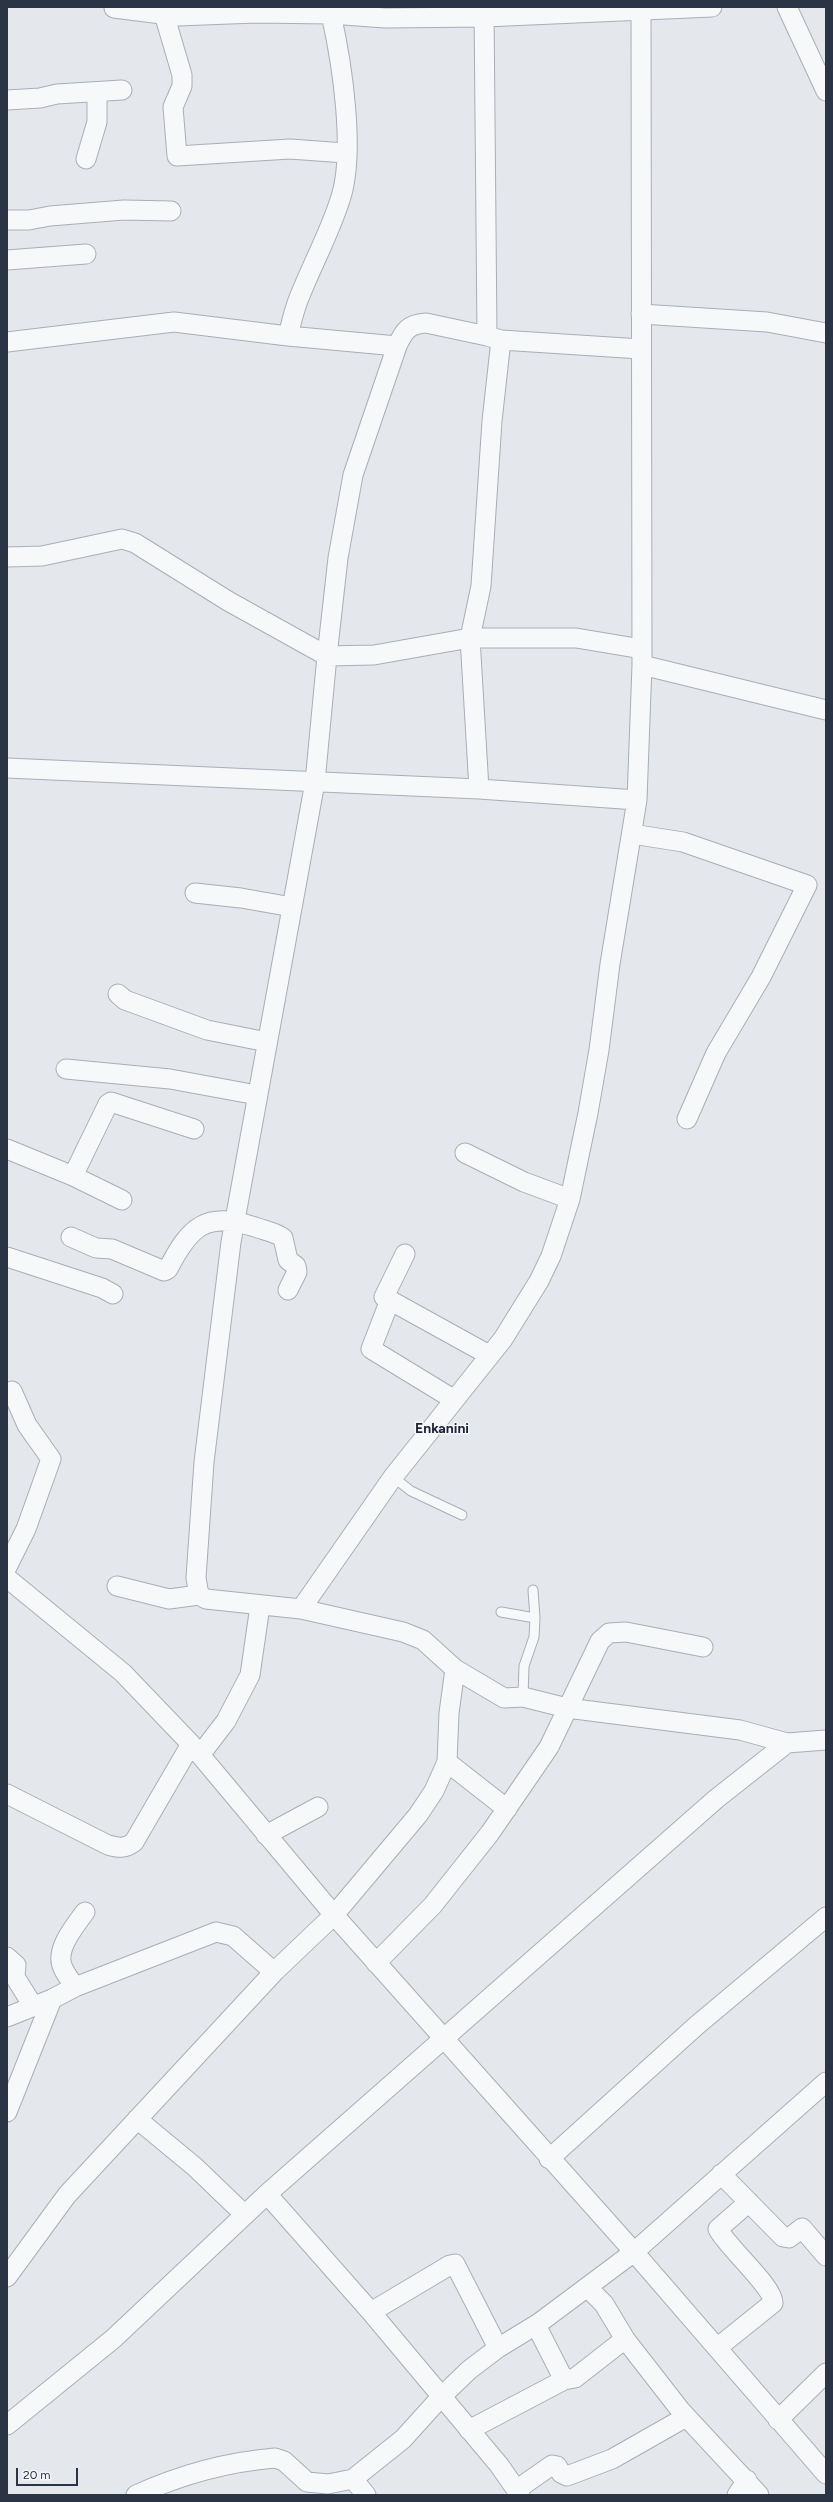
<!DOCTYPE html>
<style>
body{margin:0}
#map{position:relative;width:833px;height:2502px;overflow:hidden;background:#e4e7ec;font-family:Figtree,sans-serif}
canvas{display:block}
.frame{position:absolute;inset:0;border:8px solid #2b3445;pointer-events:none}
.scale{position:absolute;left:16px;top:2468px;width:62px;height:18px;box-sizing:border-box;border:2px solid #2b3445;border-top:0;padding-left:5px;font-size:12px;line-height:14px;white-space:nowrap;color:#2b3445;-webkit-text-stroke:3px #f4f6f9;paint-order:stroke}
</style>
<div id="map">
<canvas width="833" height="2502"></canvas>
<div class="frame"></div>
<div class="scale">20 m</div>
</div>
<script>
const ctx = document.querySelector('canvas').getContext('2d');
ctx.lineJoin = 'round';
function trace(path, color, width, dash) {
  ctx.strokeStyle = color;
  ctx.lineWidth = width;
  ctx.lineCap = dash ? 'butt' : 'round';
  ctx.setLineDash(dash || []);
  ctx.stroke(path);
}
function write(font, color, halo, rows, align = 'center') {
  ctx.font = font + ' Figtree,sans-serif';
  ctx.lineWidth = 3;
  ctx.setLineDash([]);
  ctx.textBaseline = 'middle';
  ctx.strokeStyle = halo;
  ctx.fillStyle = color;
  for (const [text, x, y, turn = 0] of rows) {
    ctx.save();
    ctx.translate(x, y);
    ctx.rotate((+turn || 0) * Math.PI / 180);
    ctx.textAlign = isNaN(turn) ? turn : align;
    if (halo) ctx.strokeText(text, 0, 0);
    ctx.fillText(text, 0, 0);
    ctx.restore();
  }
}
const service = new Path2D(`
 M393 1477 411 1491 462 1515
 M501 1612 535 1618
 M523 1697 524 1666 534 1637 535 1618 533 1590`);
const minor = new Path2D(`
 M787 7 826 91
 M114 8 178 16 256 13 331 14 385 18 485 17 712 7
 M164 14 182 75V86L173 107 177 156 290 149 345 153
 M7 100 40 98 57 94 122 90
 M86 159 97 122V92
 M7 220H29L50 216 124 210 171 211
 M7 260 86 254
 M641 314 767 322 826 333
 M288 336 397 346C404 331 408 324 426 323L487 336
 M501 340 641 349
 M7 342 174 322 288 336C291 324 294 310 299 298 312 265 329 234 340 200 356 153 342 63 331 14
 M397 346 353 475 338 558 327 656 374 655 470 638H576L642 649
 M7 557 42 556 122 539 135 543 228 601 327 656 315 782 231 1242 204 1462 196 1578 199 1595 206 1599 301 1609 403 1632 423 1640 455 1669 504 1698 523 1697 567 1708 740 1730 787 1743
 M642 665 826 710
 M7 768 479 789 637 800 642 665 641 7
 M479 789 470 638 481 586 492 421 501 340 487 336 484 7
 M632 834 683 842 807 885 761 977 716 1053 687 1119
 M195 893 241 898 292 907
 M118 994 125 1000 207 1030 267 1042
 M66 1069 170 1079 257 1095
 M7 1149 73 1176 122 1200
 M465 1153 524 1182 570 1199
 M73 1176 108 1104 111 1102 194 1129
 M71 1237 96 1248 112 1249 164 1271 168 1269C190 1226 206 1211 255 1227 263 1230 276 1232 283 1238L288 1260 296 1266 297 1272 288 1290
 M405 1254 384 1297 489 1355
 M7 1257 102 1288 113 1294
 M390 1300 371 1349 453 1399
 M7 1567 26 1529 51 1459 27 1425 12 1391
 M7 1578 123 1673 191 1744 334 1915 634 2252 826 2474
 M117 1586 169 1599 199 1595
 M301 1609 393 1477 503 1339 539 1281 551 1256 570 1199 588 1113 599 1050 610 964 637 800
 M200 1755 226 1721 250 1675 260 1606
 M447 1762 507 1809
 M7 1794 108 1845C119 1848 125 1849 134 1842L191 1744
 M266 1835 318 1807
 M7 1957 16 1965 15 1977 33 2006
 M376 1963 433 1905 490 1833 549 1747 600 1641 609 1633 626 1632 703 1647
 M75 1987C71 1981 66 1975 63 1968 54 1950 75 1926 85 1912
 M7 2017 52 1999 75 1987 216 1932 233 1936 274 1972
 M7 2112 52 1999
 M137 2119 195 2167 245 2215
 M549 2159 696 2026 826 1917
 M721 2174 783 2237 789 2238 802 2228 826 2256
 M267 2194 371 2312 499 2465 520 2495
 M7 2277 67 2195 274 1972 334 1915 418 1815 434 1791 447 1762 449 1713 455 1669
 M587 2287 604 2304 625 2339 681 2411 759 2495
 M371 2312 450 2265 455 2264 498 2348
 M536 2325 564 2380
 M717 2348 773 2303C774 2287 727 2247 718 2229L749 2202
 M778 2420 826 2373
 M7 2425 113 2339 267 2194 716 1799 787 1743 826 1740
 M469 2430 564 2380 575 2378 625 2339
 M353 2479 366 2495
 M516 2490 552 2465 557 2466 561 2473 567 2476 612 2459 686 2417
 M136 2495C180 2475 227 2462 275 2458L284 2461 307 2482 328 2484 353 2479 403 2439 441 2397 469 2370 498 2348 539 2323 634 2252 826 2082
 M737 2495 747 2480`);
trace(service, '#a9aeb7', 11);
trace(minor, '#a9aeb7', 21);
trace(service, '#f7f8fa', 9);
trace(minor, '#f7f8fa', 19);
write('bold 14px', '#1d2536', '#f4f6f9', [
 ["Enkanini",442,1429]
]);
</script>
